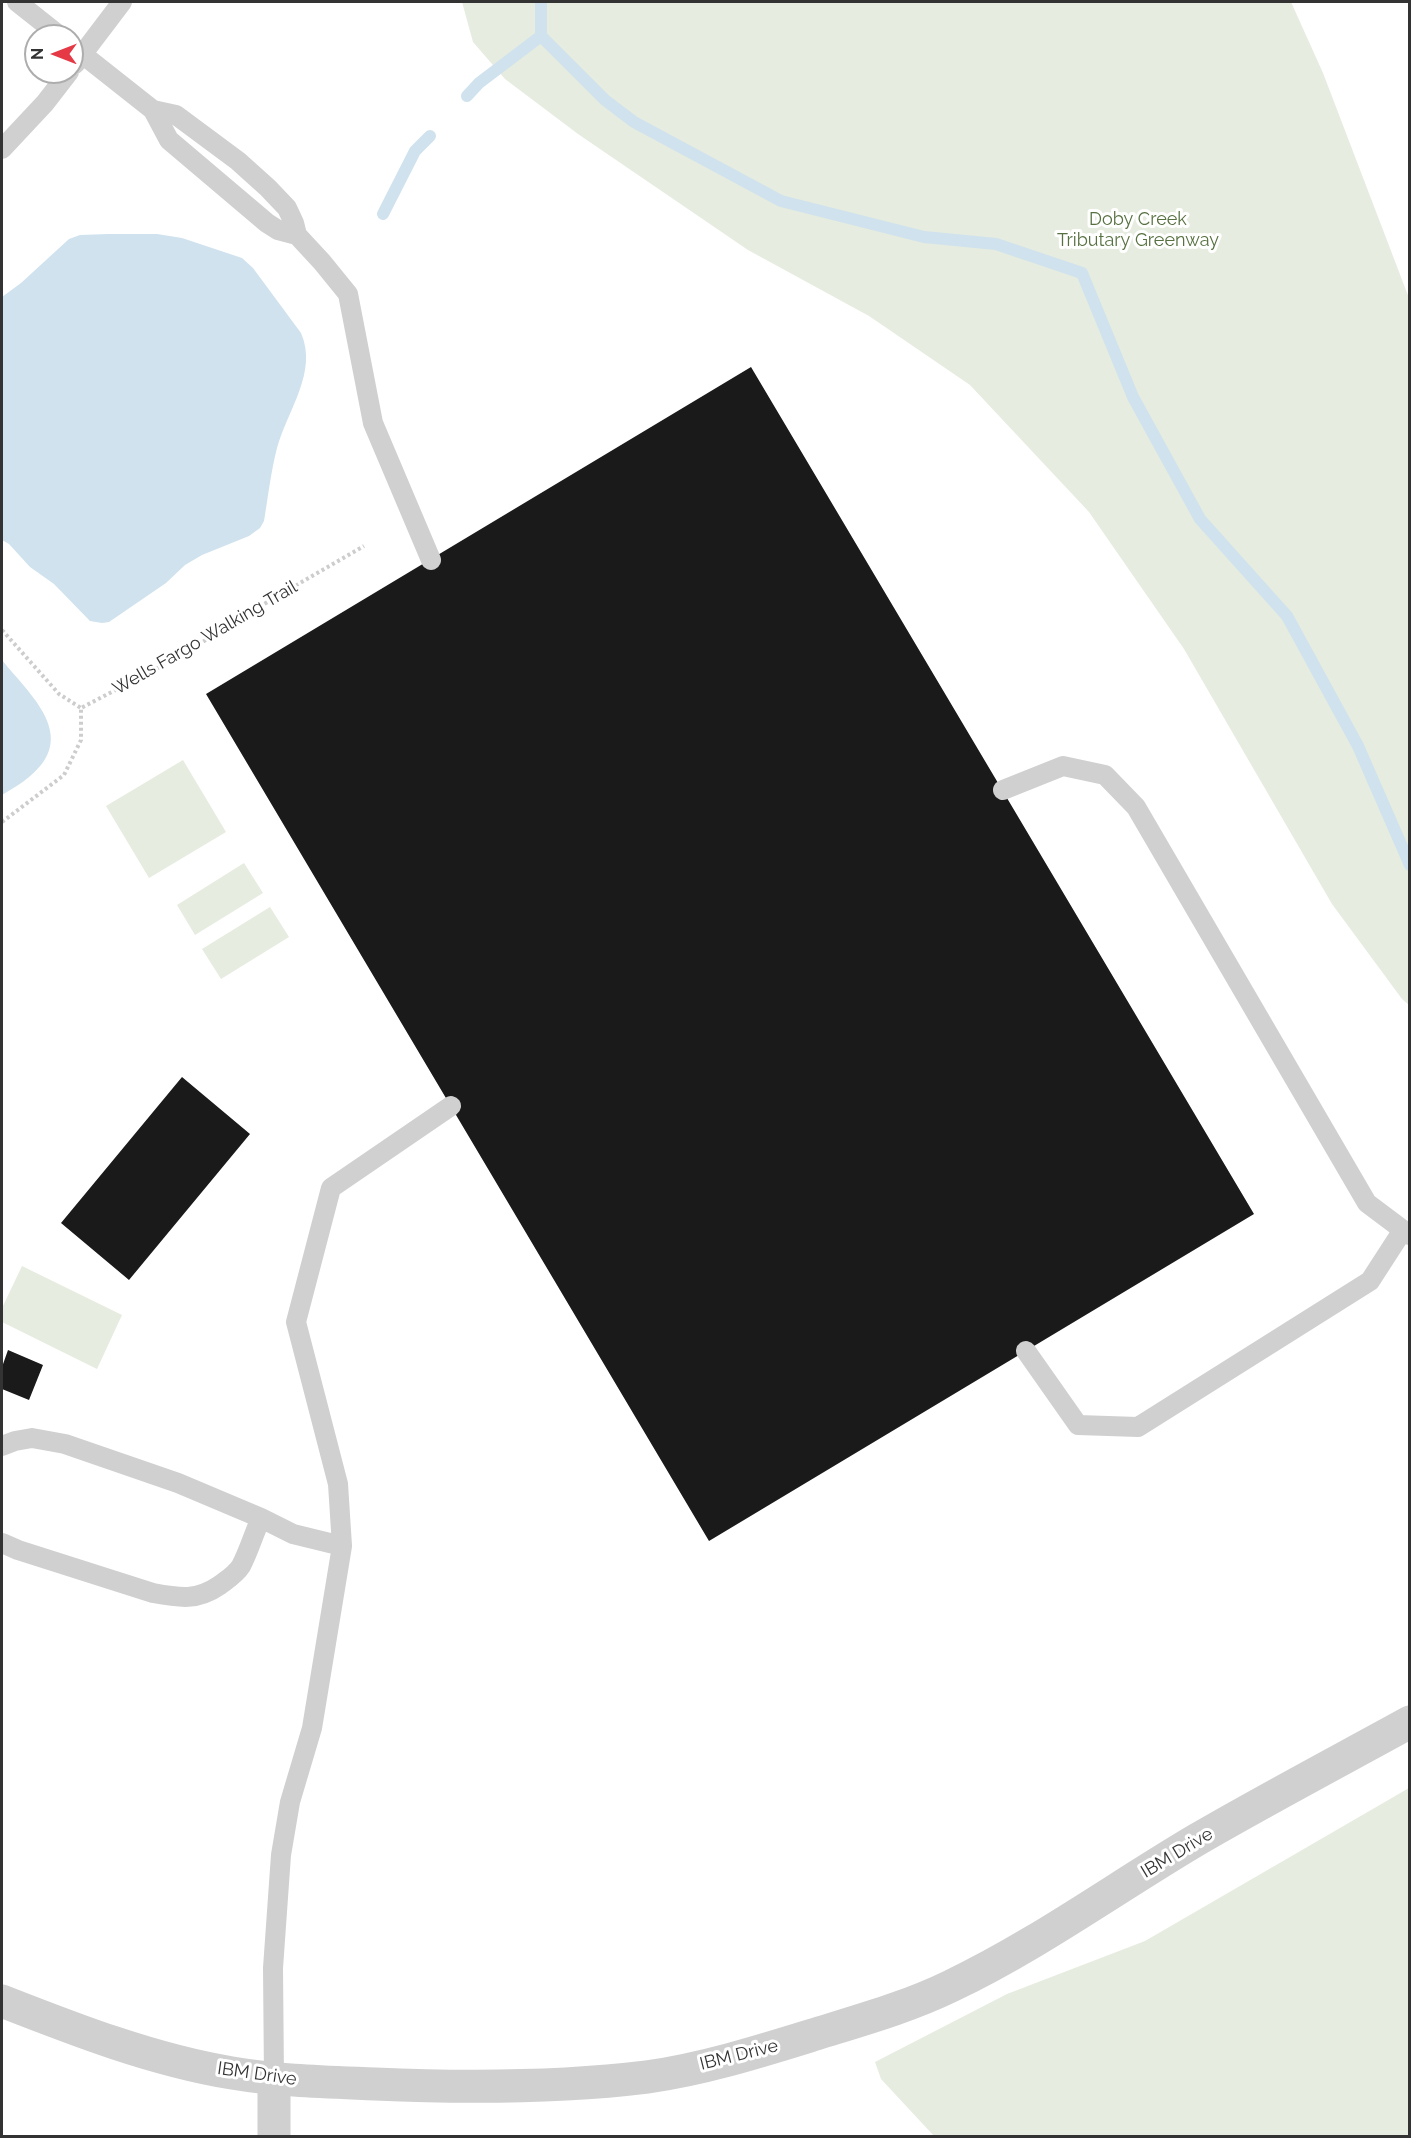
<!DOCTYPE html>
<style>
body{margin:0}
#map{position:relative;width:1411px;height:2138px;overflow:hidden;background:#fff;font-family:Raleway,sans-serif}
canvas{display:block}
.frame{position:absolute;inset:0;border:3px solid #333;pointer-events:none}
.north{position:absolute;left:24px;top:24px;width:60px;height:60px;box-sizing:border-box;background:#fff;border:2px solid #adadad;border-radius:50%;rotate:270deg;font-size:16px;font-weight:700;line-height:24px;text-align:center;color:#333}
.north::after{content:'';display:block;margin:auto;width:21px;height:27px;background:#e63946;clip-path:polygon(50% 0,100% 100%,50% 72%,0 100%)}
</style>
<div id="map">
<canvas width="1411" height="2138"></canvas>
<div class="frame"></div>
<div class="north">N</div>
</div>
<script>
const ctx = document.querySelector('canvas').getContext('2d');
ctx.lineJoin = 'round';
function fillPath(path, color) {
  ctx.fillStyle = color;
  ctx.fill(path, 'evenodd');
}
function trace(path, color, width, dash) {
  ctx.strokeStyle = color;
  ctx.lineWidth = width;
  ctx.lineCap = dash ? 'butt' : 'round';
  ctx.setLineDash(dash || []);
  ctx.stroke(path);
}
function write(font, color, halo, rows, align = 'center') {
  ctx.font = font + ' Raleway,sans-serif';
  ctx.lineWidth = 6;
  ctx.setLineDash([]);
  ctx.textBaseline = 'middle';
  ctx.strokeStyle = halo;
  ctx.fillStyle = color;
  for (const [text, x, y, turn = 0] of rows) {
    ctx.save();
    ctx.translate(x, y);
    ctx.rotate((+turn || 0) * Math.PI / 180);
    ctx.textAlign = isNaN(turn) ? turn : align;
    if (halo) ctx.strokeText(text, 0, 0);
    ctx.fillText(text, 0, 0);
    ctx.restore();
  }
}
fillPath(new Path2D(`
 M462 2H1291L1323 73 1409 298V1005L1402 999 1332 904 1184 649 1089 512 970 385 869 316 748 250 578 134 505 79 473 42Z
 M183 760 226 832 149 878 106 806Z
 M244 863 263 893 195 935 177 905Z
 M270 907 289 937 221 979 202 949Z
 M22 1266 122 1315 97 1369 2 1322V1308Z
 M1409 1788V2136H934L881 2079 875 2062 1007 1994 1145 1941Z`), '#e6ecdf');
fillPath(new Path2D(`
 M109 234H157L182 238 242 258 253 268 301 333C318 372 288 409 277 448 271 471 268 497 264 521L260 528 249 536 202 555 185 565 166 583 109 622 102 623 90 621 54 584 30 567 9 544 2 540V297L21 283 69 239 80 235Z
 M2 660C30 695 80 736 29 777 21 784 11 789 2 795Z`), '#cfe2ee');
trace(new Path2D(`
 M541 2V36L605 100 634 122 781 201 924 237 996 244 1082 273 1133 397 1200 519 1287 616 1358 746 1410 865
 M467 96 479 83 541 36
 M383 214 415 151 430 136`), '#cfe2ee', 12);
fillPath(new Path2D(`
 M751 367 1254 1214 709 1541 206 694Z
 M182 1077 250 1134 129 1280 61 1223Z
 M8 1350 43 1365 29 1400 2 1389V1367Z`), '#1a1a1a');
trace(new Path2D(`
 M2 630 59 694 81 708
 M2 822 64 775 81 740V708L179 657 245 615 364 546`), '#cdcdcd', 4, [3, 3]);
trace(new Path2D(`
 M17 2 60 36
 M72 46 153 110 169 140 267 223 278 230 297 235 294 223 287 208 268 188 238 161 176 115 153 110
 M75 64 122 2
 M2 149 45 103 69 72
 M297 235 322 262 348 294 373 423 431 560
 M1003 790 1063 766 1105 775 1136 807 1367 1203 1403 1230
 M1026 1351 1078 1425 1138 1427 1370 1281 1403 1230 1410 1235
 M2 1446 15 1441 32 1438 65 1444 178 1483 261 1518 293 1534 342 1546 312 1728 290 1802 281 1855 273 1968 274 2079
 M2 1543 18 1550 153 1593C180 1598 197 1601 220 1585 228 1579 236 1574 241 1566 249 1551 254 1533 261 1518
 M342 1546 338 1484 296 1322 331 1188 451 1106`), '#d0d0d0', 20);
trace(new Path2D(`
 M274 2079V2136`), '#d0d0d0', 33);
trace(new Path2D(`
 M2 2001C76 2030 153 2060 232 2073 279 2081 327 2082 375 2084 466 2088 557 2088 647 2077 704 2069 761 2051 816 2034 861 2020 908 2007 951 1986 1037 1945 1115 1888 1198 1839 1267 1799 1339 1761 1410 1722`), '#d0d0d0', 33);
write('18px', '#56703f', '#fff', [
 ["Doby Creek",1138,220],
 ["Tributary Greenway",1138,241]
]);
write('18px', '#333', '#fff', [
 ["Wells Fargo Walking Trail",205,638,-30],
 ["IBM Drive",1177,1853,-31],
 ["IBM Drive",739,2055,-14],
 ["IBM Drive",257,2074,8]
]);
</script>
